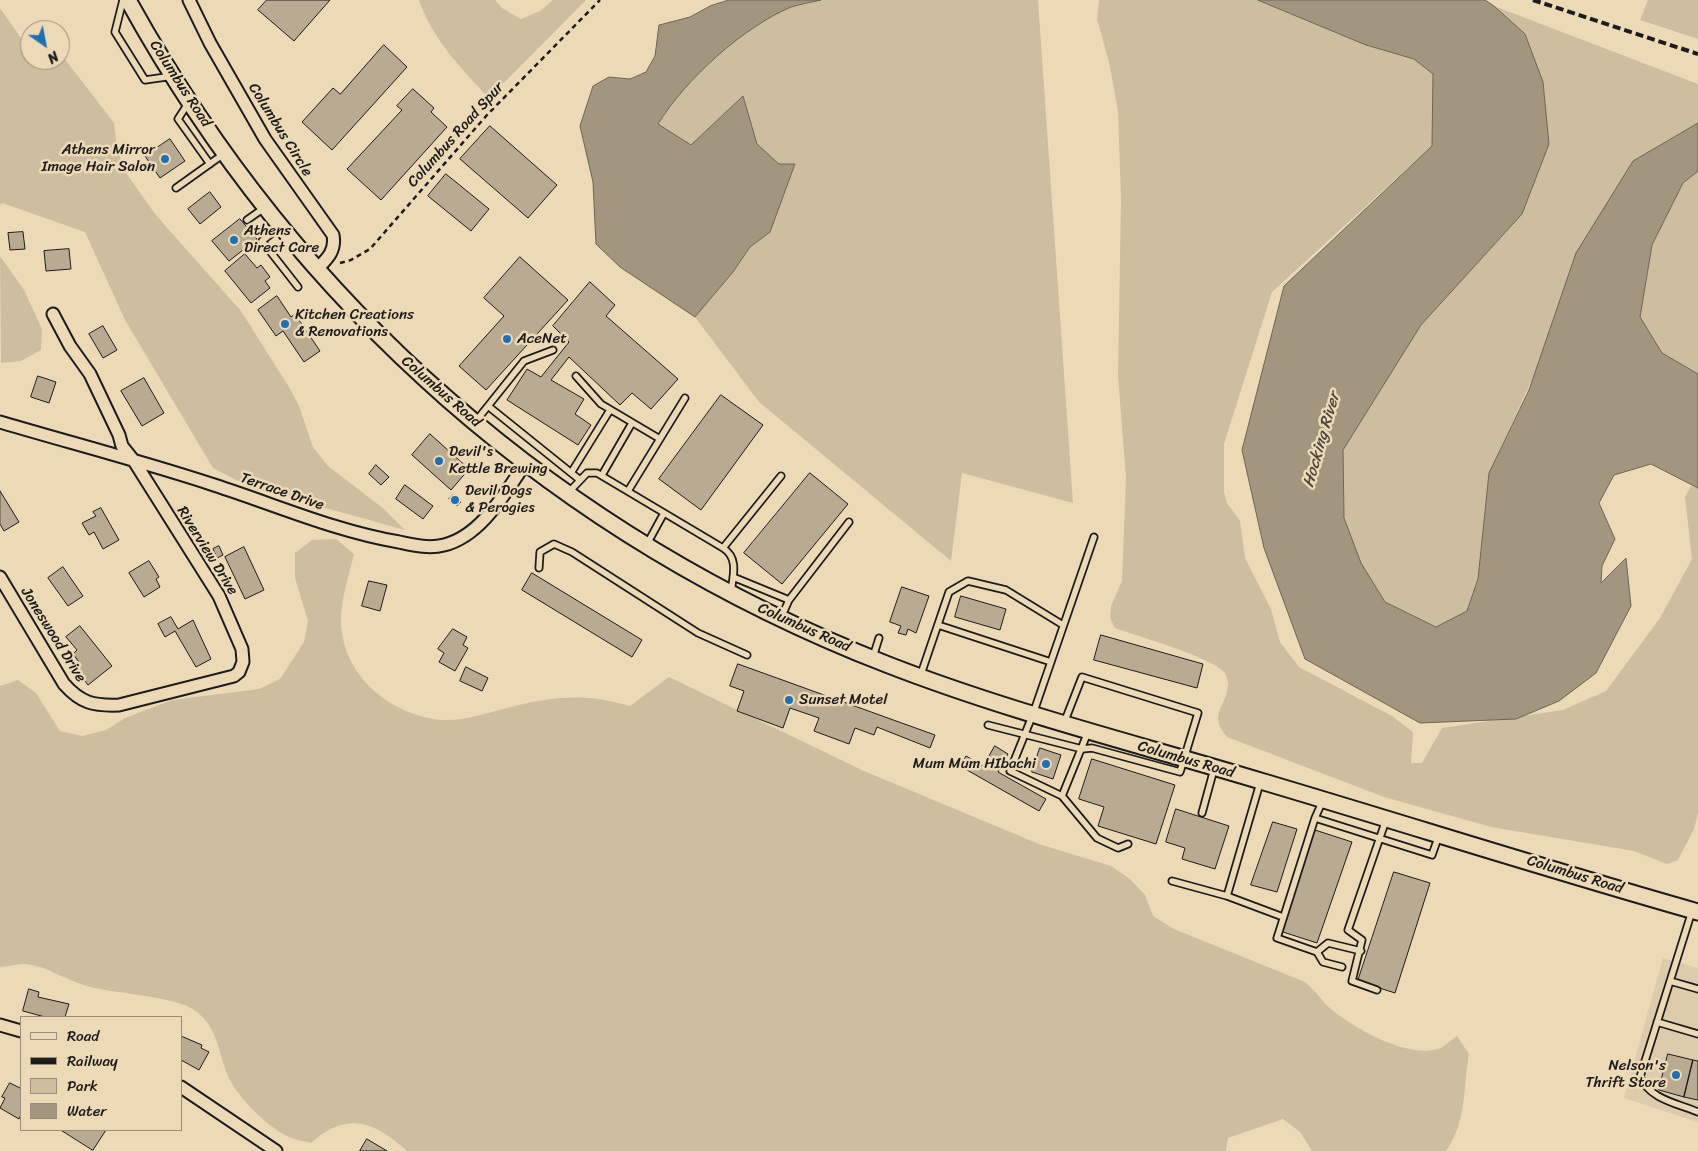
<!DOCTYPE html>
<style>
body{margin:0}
#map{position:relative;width:1698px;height:1151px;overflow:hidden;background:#ecdab7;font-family:Sriracha,sans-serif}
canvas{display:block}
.legend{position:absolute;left:20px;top:1016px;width:162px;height:115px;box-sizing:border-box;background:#ecdab7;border:1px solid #998e79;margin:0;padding:6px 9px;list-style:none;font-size:15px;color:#1c1c1c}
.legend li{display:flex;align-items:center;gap:10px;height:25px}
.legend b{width:25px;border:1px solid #998e79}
.north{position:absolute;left:20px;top:20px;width:50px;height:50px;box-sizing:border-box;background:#ecdab7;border:1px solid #998e79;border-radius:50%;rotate:147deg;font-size:14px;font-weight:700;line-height:20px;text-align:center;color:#1c1c1c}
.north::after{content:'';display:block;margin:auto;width:18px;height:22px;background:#1f6fb2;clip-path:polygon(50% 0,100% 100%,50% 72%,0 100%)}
</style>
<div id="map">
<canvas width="1698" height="1151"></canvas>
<ul class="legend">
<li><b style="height:6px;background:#ecdab7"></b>Road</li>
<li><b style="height:6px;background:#1c1c1c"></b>Railway</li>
<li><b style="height:14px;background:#cebea0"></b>Park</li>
<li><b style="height:14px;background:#a2967f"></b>Water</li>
</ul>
<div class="north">N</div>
</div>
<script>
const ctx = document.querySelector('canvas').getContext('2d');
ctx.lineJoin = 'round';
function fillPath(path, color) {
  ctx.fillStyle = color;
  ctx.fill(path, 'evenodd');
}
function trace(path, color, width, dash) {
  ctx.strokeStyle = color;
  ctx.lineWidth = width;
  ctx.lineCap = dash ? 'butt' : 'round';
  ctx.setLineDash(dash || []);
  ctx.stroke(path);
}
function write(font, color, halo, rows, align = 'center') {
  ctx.font = font + ' Sriracha,sans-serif';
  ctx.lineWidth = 5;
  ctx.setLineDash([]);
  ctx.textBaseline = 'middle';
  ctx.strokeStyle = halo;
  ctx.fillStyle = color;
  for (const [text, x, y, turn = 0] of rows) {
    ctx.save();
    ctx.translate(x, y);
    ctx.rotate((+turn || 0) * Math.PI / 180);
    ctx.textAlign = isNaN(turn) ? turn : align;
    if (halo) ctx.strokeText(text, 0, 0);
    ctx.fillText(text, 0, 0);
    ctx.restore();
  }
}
fillPath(new Path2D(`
 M1663 958 1698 968V1122L1624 1098Z`), '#dcccac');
fillPath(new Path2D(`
 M419 0H495L502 8 521 19 540 11 553 0H586L489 98C461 69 432 38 419 0Z
 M821 0H1038L1073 503 962 473 951 561 759 402 695 317 733 272 750 247 770 232 795 165H780L757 144 743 96 691 145 658 124C686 79 741 28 791 7 801 4 812 2 821 0Z
 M1099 0H1258L1366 45 1414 59 1433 74 1432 146 1272 292 1224 444V492L1227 503 1240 521 1245 558 1271 609 1280 642 1299 667 1392 716 1413 732 1411 763H1422L1442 728 1563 710 1606 691 1660 618 1692 559 1685 497 1691 486 1698 488V813L1694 829 1678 860 1667 864 1634 851 1491 827 1384 797 1227 737C1207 713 1227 708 1228 684 1228 681 1226 675 1225 673 1212 657 1137 636 1115 628L1110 618 1111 606 1122 581 1126 478 1118 376 1121 199 1118 111 1109 62 1097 19Z
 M1648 0H1698V39L1640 20Z
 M1494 6 1698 84V123L1633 161 1489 473 1478 579 1467 611 1437 627 1385 602 1361 563 1344 518 1343 450 1421 325 1522 214 1549 144 1543 82 1525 35Z
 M0 8 23 41 30 44V60H60L61 54 114 123 117 147 124 170 155 214 241 311 289 387 299 406 313 447 328 466 384 509 405 530 250 487 213 468 125 320 85 232 2 203 0 205Z
 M1698 171V374L1662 353 1640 317 1652 245 1683 183Z
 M0 256 24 290 42 329 41 350 21 361 1 363Z
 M336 539 354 554C349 576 341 598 341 621 342 676 391 716 443 720 463 721 484 714 503 709 549 697 583 692 630 706L669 677 864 771 1039 844 1111 866 1130 879 1145 895 1153 916 1174 929 1305 982C1316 990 1322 1002 1332 1010 1356 1029 1406 1058 1438 1049 1444 1047 1451 1040 1457 1036L1469 1054C1463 1087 1467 1122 1446 1151H1312L1300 1132 1283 1119 1228 1138 1226 1151H407C374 1121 347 1111 311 1143 304 1141 296 1140 289 1137 267 1127 238 1098 228 1076 218 1053 219 1030 197 1012 179 996 113 994 87 986 65 980 46 965 23 964 15 964 7 967 0 967V686L18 680 36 693 60 731 82 736 106 730 125 718 172 700 259 689 280 679 304 642 308 621 295 578V553L312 540Z`), '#cebea0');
const water = new Path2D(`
 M729 0H821C812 2 801 4 791 7 742 28 686 79 658 124L691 145 743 96 757 144 779 164H795L770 232 750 247 733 272 695 317 620 267 596 244 593 182 580 126 593 86 609 77 630 79 646 72 655 56 659 25 690 17 710 6Z
 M1258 0H1485L1494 6 1525 34 1543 82 1549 144 1522 214 1421 325 1343 450 1344 518 1361 563 1385 602 1436 627 1467 611 1478 579 1489 473 1529 390 1576 253 1633 161 1698 123V171L1683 183 1652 245 1640 317 1662 353 1698 374V488L1651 464 1614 475 1599 503 1615 539 1602 566 1601 583 1626 558 1631 606 1596 673 1559 701 1516 719 1420 723 1305 659 1264 548 1242 450 1284 286 1432 146 1433 74 1414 59 1366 45Z`);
fillPath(water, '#a2967f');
trace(water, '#6c6557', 1);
const building = new Path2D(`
 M267 0H330L294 41 258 10Z
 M384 45 407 67 332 150 302 122 333 88 340 94Z
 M413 89 434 108 431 112 447 127 381 200 347 169 402 110 397 106Z
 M490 126 557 185 528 218 460 159Z
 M170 139 185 161 160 178 145 156Z
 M446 174 489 209 471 231 428 196Z
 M210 192 221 207 200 224 188 209Z
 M240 219 257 239 229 261 212 241Z
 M23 232 25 249 10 250 8 233Z
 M69 249 71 269 46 271 44 251Z
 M245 254 257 268 261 265 270 277 265 281 270 288 251 303 225 271Z
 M520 257 568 300 486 390 459 366 504 316 484 298Z
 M590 282 615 305 606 316 678 379 651 409 632 393 620 405 569 357 551 380 584 399 575 414 591 425 578 445 507 400 527 369 541 377 569 342 553 326Z
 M277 296 291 317 295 314 320 351 304 362 283 331 276 336 258 310Z
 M103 326 117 350 103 358 89 334Z
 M38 376 56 382 49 403 31 397Z
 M144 378 164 413 142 426 121 391Z
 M721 395 763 425 701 510 659 479Z
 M430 434 469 469 451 490 412 455Z
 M376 465 389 477 381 485 369 474Z
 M810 473 848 504 782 584 744 553Z
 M405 485 433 506 423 519 396 499Z
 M0 491 19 522 4 531 0 524Z
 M453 495 461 502 457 506 449 499Z
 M101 508 119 540 103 549 94 532 89 535 82 523 96 516 93 512Z
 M219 546 223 555 217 558 213 549Z
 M244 547 264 590 245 599 225 557Z
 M149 561 159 577 156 579 160 587 144 597 129 573Z
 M63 567 83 596 68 606 48 578Z
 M532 573 642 640 632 657 522 590Z
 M369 581 387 585 380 611 362 606Z
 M902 587 929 596 916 633 908 629 906 635 898 633 901 626 890 622Z
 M961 596 1006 609 1000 630 955 617Z
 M171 617 178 629 193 620 211 659 196 667 175 631 165 637 158 624Z
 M80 626 112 666 88 685 73 666 79 662 73 654 77 650 66 637Z
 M453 629 467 637 463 645 468 648 455 671 439 662 444 653 438 649Z
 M1101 635 1203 664 1197 688 1094 660Z
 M738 664 935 735 930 748 877 727 874 735 855 728 849 744 814 731 819 718 790 708 783 728 737 711 744 691 730 686Z
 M466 667 488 678 482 691 460 681Z
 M995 746 1008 754 998 772 1046 799 1039 811 960 766 966 756 983 766Z
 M1040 748 1061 755 1053 779 1032 772Z
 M1092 759 1175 785 1156 844 1098 826 1104 807 1079 799Z
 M1176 809 1229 826 1215 869 1182 859 1185 848 1166 842Z
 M1273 822 1297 829 1277 892 1251 885Z
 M1315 830 1352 842 1317 943 1283 932Z
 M1394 872 1430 883 1395 993 1358 981Z
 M29 989 39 992 38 997 69 1004 65 1017H45L23 1011Z
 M181 1036 202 1045 201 1048 209 1052 199 1070 181 1060Z
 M1668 1054 1693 1060 1684 1097 1659 1090Z
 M1693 1060 1698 1061V1100L1684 1097Z
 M10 1083 20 1088 21 1086V1115L19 1119 0 1108 5 1098 2 1097Z
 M61 1130H106L93 1150Z
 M367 1139 387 1151H360Z`);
fillPath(building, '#b8ab91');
trace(building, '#1c1c1c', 1);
const lane = new Path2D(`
 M123 0 115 32 145 80 173 76
 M189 102 178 119 210 164
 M176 188 225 153
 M247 220 264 208
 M280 227 262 241 298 287
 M576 376 601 404 660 439
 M488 406 580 480
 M476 421 524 361 553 350
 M571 473 610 410
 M602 475 632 423
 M628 491 685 398
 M568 493 587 473H597L723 548C739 558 733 576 731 592
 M647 544 664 513
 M723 548 781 476
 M539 568 540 552 554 544 572 552 698 633 747 655
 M733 577 789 600
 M781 618 789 600 849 522
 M938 625 1051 662
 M873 657 879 638
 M920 677 949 592 968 581 1006 590 1063 625
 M988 725 1082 749 1092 748 1180 772 1198 713 1082 677 1064 723
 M1088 732 1062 796 1097 838 1118 848 1128 844
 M1062 796 1010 771 1033 714 1094 537
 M1323 800 1315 818 1277 938 1317 952 1323 962 1342 967
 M1202 813 1214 769
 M1315 818 1432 855 1439 835
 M1172 881 1227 896 1283 917
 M1227 896 1260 783
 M1692 911 1640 1077C1650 1099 1676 1103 1698 1112
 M1317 952 1328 943 1361 951
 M1670 981 1698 989
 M1377 990 1352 981 1362 940 1348 930 1386 820
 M1657 1022 1698 1034`);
const street = new Path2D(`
 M189 0 210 43 265 139 333 235C336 251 327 259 317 269
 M0 422C71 443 144 462 214 485 276 505 335 531 399 542 413 545 429 549 444 545 481 536 505 493 525 464
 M0 577 64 684C81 703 93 706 119 705L234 676 239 672 243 662 242 649 219 596 134 461 122 446 119 435 90 374 70 346 53 314
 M0 1025 21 1031
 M181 1087 276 1151`);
const secondary = new Path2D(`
 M128 0C297 307 560 537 886 664 1009 712 1138 744 1264 782 1409 825 1553 871 1698 912`);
trace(lane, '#1c1c1c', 9);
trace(street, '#1c1c1c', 15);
trace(secondary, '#1c1c1c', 19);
trace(new Path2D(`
 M340 263 351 260 370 249 487 115 600 0`), '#1c1c1c', 2.5, [5, 4]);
trace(lane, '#ecdab7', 5.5);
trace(street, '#ecdab7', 11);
trace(secondary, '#ecdab7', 15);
trace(new Path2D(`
 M1533 0 1698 54`), '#1c1c1c', 4, [8, 4]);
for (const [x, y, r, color] of [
 [165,159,5,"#1f6fb2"],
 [234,240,5,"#1f6fb2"],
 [285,324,5,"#1f6fb2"],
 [507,339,5,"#1f6fb2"],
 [439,461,5,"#1f6fb2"],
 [455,500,5,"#1f6fb2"],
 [789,700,5,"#1f6fb2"],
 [1046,764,5,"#1f6fb2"],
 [1676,1075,5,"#1f6fb2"]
]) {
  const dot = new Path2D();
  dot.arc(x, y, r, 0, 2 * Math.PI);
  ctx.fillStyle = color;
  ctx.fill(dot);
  trace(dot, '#ecdab7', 2);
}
write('15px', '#1c1c1c', '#ecdab7', [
 ["Columbus Road",180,84,57],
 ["Columbus Circle",280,130,58],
 ["Columbus Road Spur",456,135,-48],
 ["Columbus Road",441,392,41],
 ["Terrace Drive",282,492,19],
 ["Riverview Drive",207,551,58],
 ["Columbus Road",804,628,24],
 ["Joneswood Drive",53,635,58],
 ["Columbus Road",1186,760,16],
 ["Columbus Road",1575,875,17]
]);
write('15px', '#1c1c1c', '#ecdab7', [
 ["Athens Mirror",155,150,"right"],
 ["Image Hair Salon",155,167,"right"],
 ["Athens",244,231],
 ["Direct Care",244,248],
 ["Kitchen Creations",295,315],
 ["& Renovations",295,332],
 ["AceNet",517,339],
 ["Devil's",449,452],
 ["Kettle Brewing",449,469],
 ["Devil Dogs",465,491],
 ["& Perogies",465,508],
 ["Sunset Motel",799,700],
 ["Mum Mum HIbachi",1036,764,"right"],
 ["Nelson's",1666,1066,"right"],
 ["Thrift Store",1666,1083,"right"]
], 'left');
write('italic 16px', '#4b473f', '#ecdab7', [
 ["Hocking River",1322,440,-74]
]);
</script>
